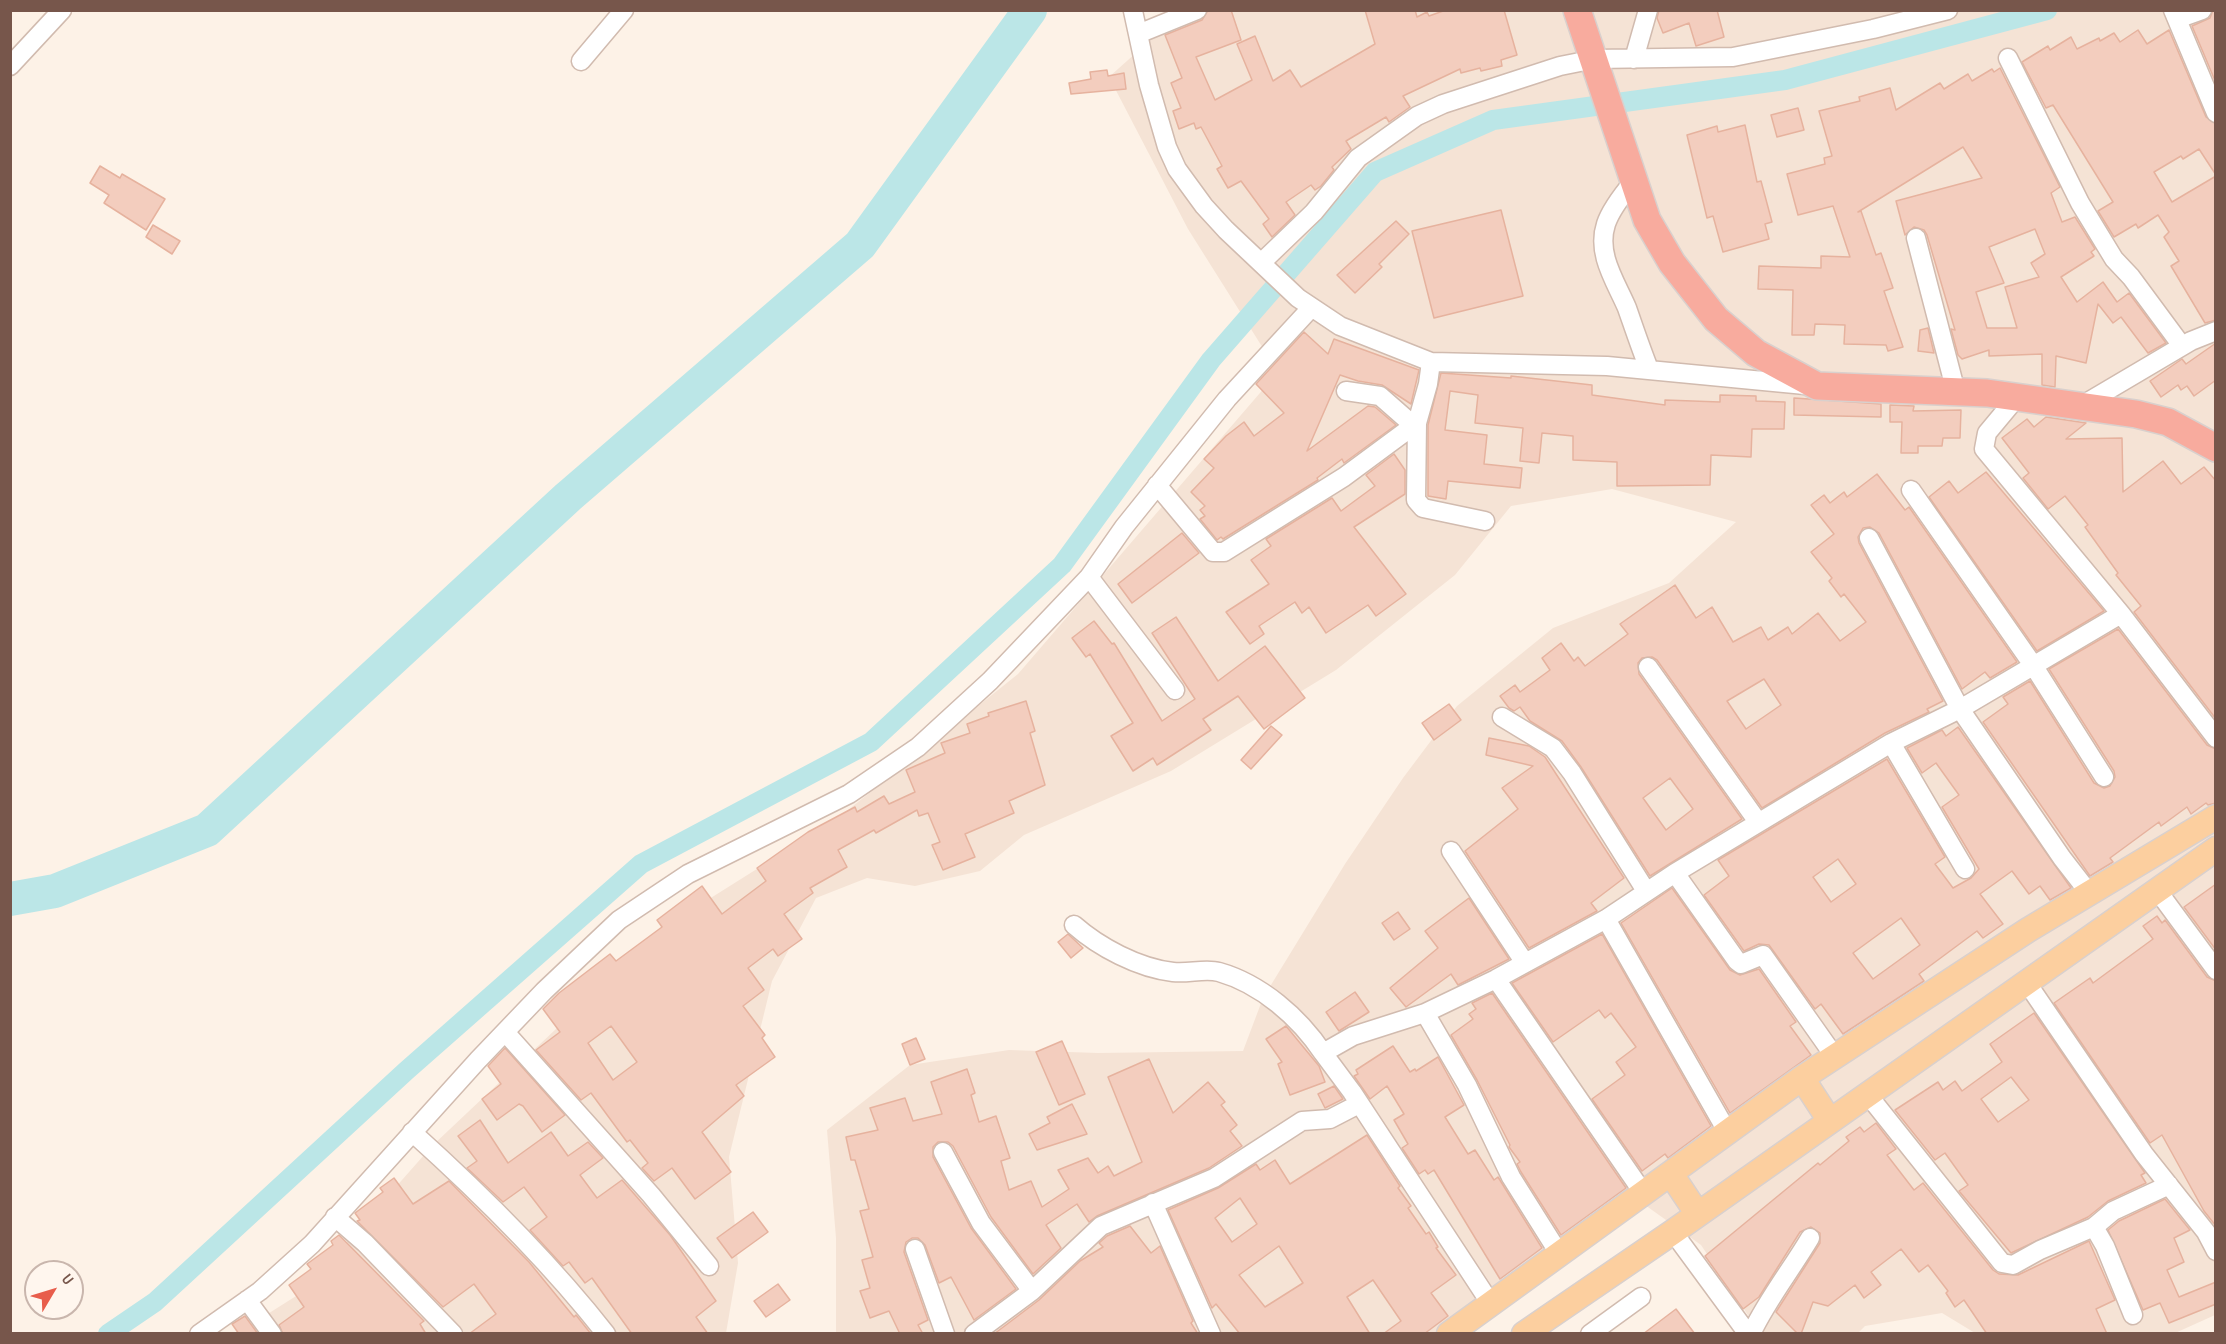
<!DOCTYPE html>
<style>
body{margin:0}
#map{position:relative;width:2226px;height:1344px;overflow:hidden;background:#fdf2e7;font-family:"Sofia Sans Condensed",sans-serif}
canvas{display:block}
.frame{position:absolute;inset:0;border:12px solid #77564b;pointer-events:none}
.north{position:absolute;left:24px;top:1260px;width:60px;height:60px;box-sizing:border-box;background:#fff6ee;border:2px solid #c9b6ad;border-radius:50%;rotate:52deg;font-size:16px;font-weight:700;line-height:24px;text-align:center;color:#77564b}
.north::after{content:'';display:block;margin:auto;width:21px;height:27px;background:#e85d4b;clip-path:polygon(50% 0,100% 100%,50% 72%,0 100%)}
</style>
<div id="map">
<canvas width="2226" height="1344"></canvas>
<div class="frame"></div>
<div class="north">U</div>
</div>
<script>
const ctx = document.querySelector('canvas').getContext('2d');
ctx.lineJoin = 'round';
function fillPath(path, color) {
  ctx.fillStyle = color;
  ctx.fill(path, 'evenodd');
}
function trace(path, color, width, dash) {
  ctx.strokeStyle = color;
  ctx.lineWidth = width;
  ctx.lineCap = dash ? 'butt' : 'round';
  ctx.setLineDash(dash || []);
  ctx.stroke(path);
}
fillPath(new Path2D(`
 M1183 11H2215V1315L2173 1334 1975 1333 1942 1313 1865 1326 1858 1333H1760L1701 1245 1631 1195 1435 1333H836V1238L827 1130 910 1065 1009 1050 1098 1053 1243 1051 1263 998 1345 864 1403 778 1457 706 1553 628 1669 583 1736 522 1612 489 1511 506 1455 575 1336 670 1171 771 1024 835 980 871 915 886 867 878 816 898 772 981 729 1157 738 1263 726 1333 236 1334 304 1291 432 1146 663 928 838 818 1018 674 1278 372 1188 229 1109 77Z`), '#f5e3d5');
trace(new Path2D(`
 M108 1334 155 1302 406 1071 641 864 871 742 1062 565 1211 360 1375 172 1493 120 1785 80 2047 10`), '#bbe6e7', 20);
trace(new Path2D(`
 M10 899 55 891 207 830 568 497 860 245 1030 10`), '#bbe6e7', 34);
const building = new Path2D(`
 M1208 10H1231L1241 40 1196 57 1215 100 1252 80 1237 44 1255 36 1273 81 1290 70 1301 87 1375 44 1365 10H1415L1417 17 1427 12 1429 16 1446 10H1504L1517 55 1501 60 1502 66 1481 71 1480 68 1461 73 1460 69 1403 96 1410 107 1389 122 1386 117 1346 141 1351 149 1332 167 1334 170 1321 186 1315 190 1311 185 1286 202 1295 215 1272 237 1263 224 1269 219 1241 181 1228 188 1217 169 1222 166 1201 127 1196 129 1194 123 1179 129 1173 111 1181 108 1171 83 1182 78 1165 35 1202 20Z
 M1659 10H1717L1724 37 1696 46 1689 23 1663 33 1657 18Z
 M2213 10H2216V83L2192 26 2210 18Z
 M2138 30 2147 44 2169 30 2206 117 2216 124V175L2199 149 2183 159 2181 156 2154 172 2172 202 2216 176V320L2205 323 2171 266 2179 261 2164 237 2169 232 2158 215 2138 228 2136 224 2114 237 2098 211 2113 202 2053 105 2046 108 2022 62 2048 46 2050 50 2071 37 2077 49 2099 38 2100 41 2114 33 2120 42Z
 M2000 68 2060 187 2051 193 2062 222 2075 217 2095 249 2091 252 2094 256 2061 277 2077 302 2103 282 2117 302 2129 293 2166 343 2148 353 2121 317 2113 323 2098 304 2086 363 2056 356 2055 387 2042 385V354L1989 356V350L1962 359 1958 355 1951 329 1955 330 1927 235 1924 230 1914 227 1905 235 1896 201 1982 178 1963 147 1858 212 1861 211 1876 255 1881 253 1893 288 1884 291 1903 347 1888 351 1886 345 1844 344 1845 325 1815 324 1814 335H1792L1793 290 1758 289 1759 266 1821 268V256L1850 257 1833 206 1798 215 1787 174 1825 164 1824 158 1832 156 1819 111 1860 101 1859 97 1890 88 1896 110 1940 83 1944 89 1968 74 1972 81 1992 69 1994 72ZM2035 229 2045 254 2031 263 2039 277 2005 287 2017 328H1987L1976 292 2004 283 1989 247Z
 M1107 70 1108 76 1124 73 1126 89 1071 94 1069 83 1091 79 1090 72Z
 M1798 108 1804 130 1777 137 1771 115Z
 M1745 125 1757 182 1761 181 1772 222 1765 224 1769 239 1723 252 1713 216 1707 218 1687 135 1717 126 1718 132Z
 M100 166 120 178 122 174 165 199 146 230 104 203 109 195 90 183Z
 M1501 210 1523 296 1434 318 1412 231Z
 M1396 221 1409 234 1379 264 1382 267 1355 293 1337 275Z
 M153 225 180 241 172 254 146 237Z
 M1928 328 1934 353 1918 351 1920 330Z
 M1304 332 1328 354 1334 339 1419 370 1411 404 1382 385 1358 381 1340 375 1307 451 1368 406 1375 407 1396 425 1344 463 1342 459 1317 478 1318 480 1223 539 1221 537 1217 540 1200 519 1205 516 1200 510 1205 506 1191 492 1214 468 1204 459 1226 436 1244 422 1254 436 1284 413 1256 384Z
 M2216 343V380L2194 396 2187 386 2181 390 2178 385 2161 397 2150 381 2182 359 2186 364Z
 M1441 373 1511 378V376L1592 385V395L1665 405V400L1720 402V395L1756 396V401L1785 402 1784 429H1752L1751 457 1711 455 1710 485 1617 486V462L1573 460V436L1542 433 1539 463 1520 461 1523 428 1475 423 1478 395 1450 391 1445 430 1487 435 1484 464 1522 468 1520 488 1448 481 1446 499 1428 496V425Z
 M1794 398 1881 404V417L1794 415Z
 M1890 405 1914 406 1913 411 1961 410 1960 438H1943L1942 446H1918V453H1901L1902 422H1890Z
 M2046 417 2086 423 2066 439 2122 438 2123 492 2163 461 2181 484 2204 467 2216 481V719L2134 612 2141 606 2116 575 2118 573 2085 527 2088 525 2065 496 2048 509 2023 478 2029 473 2002 438 2027 419 2034 427Z
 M1394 454 1405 470V494L1354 527 1406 594 1376 616 1368 605 1326 633 1309 607 1302 613 1295 602 1259 626 1264 634 1250 644 1226 612 1269 584 1251 560 1271 546 1266 539 1332 498 1341 511 1375 486 1366 475Z
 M1986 472 2104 611 2037 651 1929 497 1949 481 1958 493Z
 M1877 474 1905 510 1909 507 2017 662 1990 678 1985 672 1962 689 1879 533 1870 527 1863 528 1858 537 1859 543 1943 701 1927 709 1929 712 1885 733 1762 808 1657 660 1652 657 1642 658 1638 663 1639 674 1742 819 1650 876 1581 767 1562 741 1530 721 1520 707 1514 711 1509 708 1500 696 1515 685 1520 692 1550 670 1542 658 1561 643 1574 661 1578 657 1585 666 1628 634 1620 624 1675 585 1696 618 1712 607 1733 642 1761 627 1768 640 1788 627 1792 634 1818 613 1840 641 1866 622 1844 594 1841 597 1829 581 1832 578 1811 552 1834 534 1811 505 1824 495 1830 503 1844 492 1847 497ZM1764 679 1781 705 1746 729 1727 701ZM1670 778 1693 809 1666 830 1643 798Z
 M1182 533 1199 553 1132 603 1118 584Z
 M1176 617 1218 681 1265 646 1305 698 1264 729 1238 696 1203 719 1211 730 1157 765 1153 758 1133 771 1111 736 1133 723 1090 654 1086 657 1072 638 1094 621 1112 644 1114 643 1162 721 1195 699 1152 633Z
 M2118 629 2207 745 2216 749V803L2208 805 2206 803 2191 814 2187 807 2161 826 2159 822 2110 858 2113 862 2090 876 1983 722 2008 704 2003 697 2030 681 2094 783 2104 788 2110 786 2115 777 2114 771 2049 669Z
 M1026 701 1035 731 1030 733 1045 785 1009 801 1014 813 965 834 975 857 943 870 932 845 940 842 928 813 919 816 917 810 876 833 874 830 838 850 847 867 810 888 813 893 784 914 802 939 778 956 773 949 748 968 764 990 743 1006 765 1035 762 1038 775 1057 736 1085 744 1096 702 1132 731 1172 695 1199 672 1168 654 1181 642 1168 648 1163 630 1140 627 1142 591 1093 581 1100 536 1050 560 1032 543 1009 559 993 610 954 616 961 662 927 657 920 702 886 722 914 766 881 757 868 808 832 855 807 857 812 884 796 889 804 915 792 906 770 945 753 941 743 970 733 967 724 989 716 988 713ZM611 1026 637 1062 613 1080 588 1043Z
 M1449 704 1461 720 1434 740 1422 723Z
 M1271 726 1282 735 1251 769 1241 760Z
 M1958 727 2071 888 2050 900 2040 886 2029 894 2012 871 1980 894 2003 924 1983 938 1977 931 1919 974 1924 981 1843 1034 1821 1004 1815 1009 1769 945 1759 944 1744 951 1704 895 1729 876 1718 860 1887 759 1945 857 1935 864 1953 888 1971 878 1979 869 1942 807 1959 795 1936 763 1922 773 1907 748 1942 730 1946 736ZM1838 859 1856 884 1831 902 1813 877ZM1901 918 1920 945 1873 979 1853 953Z
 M1489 738 1529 746 1545 757 1624 878 1591 903 1597 911 1529 948 1465 851 1518 809 1502 788 1533 766 1486 755Z
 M2216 884V950L2184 907Z
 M1672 888 1730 970 1740 975 1759 969 1796 1022 1790 1026 1811 1055 1730 1113 1621 923Z
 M1469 898 1509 959 1458 985 1451 974 1406 1007 1390 988 1438 948 1425 931Z
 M1398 912 1410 929 1394 940 1382 923Z
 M2157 916 2162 923 2165 920 2207 977 2216 981V1226L2204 1211 2162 1135 2150 1143 2054 1003 2090 978 2093 983 2153 939 2143 926Z
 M1068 934 1083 948 1071 958 1058 942Z
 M1602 934 1711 1126 1668 1158 1665 1154 1642 1171 1592 1099 1625 1075 1616 1062 1636 1047 1611 1013 1605 1018 1599 1010 1553 1042 1512 983Z
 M1355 992 1369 1012 1339 1031 1326 1012Z
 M1492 993 1626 1188 1561 1235 1521 1172 1517 1164 1520 1162 1509 1147 1510 1145 1477 1080 1451 1035 1473 1019 1469 1014 1476 1009 1472 1003Z
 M2034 1013 2145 1173 2141 1175 2146 1183 2108 1201 2088 1217 2011 1253 1959 1191 1968 1185 1945 1153 1935 1160 1895 1110 1938 1082 1943 1090 1955 1081 1962 1091 2002 1062 1990 1044ZM2011 1077 2029 1100 1998 1122 1981 1099Z
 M1286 1026 1319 1066 1325 1082 1290 1095 1278 1064 1282 1062 1266 1039Z
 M916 1038 925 1059 910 1065 902 1044Z
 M1062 1041 1085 1094 1059 1105 1036 1052Z
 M1393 1046 1410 1072 1415 1069 1416 1071 1438 1057 1464 1105 1445 1117 1468 1154 1475 1150 1494 1180 1498 1177 1542 1248 1500 1279 1434 1170 1428 1174 1425 1170 1419 1174 1402 1148 1408 1144 1394 1120 1404 1114 1387 1086 1370 1099 1354 1076 1358 1074 1356 1070Z
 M505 1048 565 1115 542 1132 523 1106 519 1104 497 1120 482 1099 501 1084 488 1066Z
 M1149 1059 1173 1113 1208 1082 1225 1102 1221 1105 1237 1125 1230 1131 1242 1146 1209 1168 1097 1216 1089 1222 1077 1204 1046 1225 1061 1248 1033 1274 991 1217 953 1146 948 1142H938L933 1147V1157L971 1228 1016 1289 974 1320 951 1277 939 1283 925 1245 918 1238H912L906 1242 904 1252 928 1320 918 1325 923 1334H900L889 1311 870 1318 860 1291 870 1288 862 1260 873 1257 860 1211 869 1209 855 1160H851L846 1137 878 1130 870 1108 905 1098 913 1121 942 1114 931 1082 967 1069 975 1093 971 1095 979 1122 996 1116 1010 1158 1001 1161 1009 1190 1031 1181 1042 1207 1069 1189 1058 1170 1088 1158 1098 1173 1108 1166 1114 1176 1142 1162 1108 1077Z
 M1334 1086 1343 1099 1325 1108 1318 1094Z
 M1072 1104 1087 1134 1037 1150 1029 1134 1050 1123 1047 1117Z
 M480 1120 508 1163 551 1132 568 1156 588 1142 603 1158 580 1175 597 1198 622 1180 670 1235 716 1301 696 1317 708 1334H632L592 1278 585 1283 569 1262 563 1266 530 1230 547 1217 524 1187 503 1202 467 1168 477 1161 458 1136Z
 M1876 1123 1896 1149 1887 1155 1914 1190 1923 1183 1993 1270 1999 1274 2018 1275 2089 1241 2115 1300 2096 1309 2107 1334H1987L1964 1300 1955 1307 1946 1293 1948 1291 1928 1265 1919 1272 1901 1249 1871 1272 1881 1285 1864 1298 1855 1285 1828 1306 1813 1302 1801 1334H1798L1776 1312 1820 1243V1233L1811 1227 1800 1232 1759 1297 1743 1309 1705 1256 1818 1163 1820 1165 1849 1141 1846 1137 1860 1127 1864 1132Z
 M1367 1135 1400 1186 1398 1188 1411 1206 1408 1208 1426 1234 1429 1232 1438 1247 1436 1248 1456 1275 1431 1293 1448 1316 1424 1334H1383L1401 1321 1373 1280 1347 1297 1370 1334H1240L1216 1304 1212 1308 1168 1210 1218 1188 1256 1164 1260 1170 1275 1160 1290 1184ZM1240 1198 1257 1224 1232 1242 1215 1218ZM1279 1246 1303 1283 1265 1307 1239 1275Z
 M394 1178 413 1204 449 1181 529 1262 574 1317 576 1315 591 1334H469L496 1314 474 1284 443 1307 357 1221 360 1220 355 1213 383 1192 380 1188Z
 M2165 1199 2190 1230 2174 1238 2184 1262 2167 1270 2179 1297 2216 1282V1304L2169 1323 2160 1303 2143 1310 2108 1230 2119 1221Z
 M753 1212 768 1232 732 1258 717 1238Z
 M1130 1226 1151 1253 1160 1246 1193 1321 1191 1323 1198 1334H994L1039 1300 1080 1261 1103 1247 1099 1243 1107 1236Z
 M339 1235 424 1321 420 1324 426 1334H283L279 1325 304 1307 289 1285 311 1269 307 1264 333 1245 331 1241Z
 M778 1284 790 1300 766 1317 754 1301Z
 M1676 1309 1695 1334H1643Z
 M245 1316 258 1334H239L232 1324Z`);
fillPath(building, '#f3cdbe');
trace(building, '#e6b29e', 1.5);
const minor = new Path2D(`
 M2173 10 2216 113
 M1133 11 1149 85 1167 147 1177 169 1204 206 1226 230 1298 298 1340 326 1431 362 1607 366 1805 385
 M2177 19 2202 10
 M1138 34 1197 10
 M2008 58 2080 203 2114 259 2131 277 2182 346
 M1634 59 1648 10
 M581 61 624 10
 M10 66 62 10
 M1633 182C1623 194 1611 209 1606 224 1596 254 1616 282 1627 308 1634 328 1641 349 1649 369
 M1916 238 1956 392
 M1261 263 1314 212 1358 158 1417 116 1443 104 1560 66 1595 59 1733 57 1873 29 1948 10
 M1346 391 1380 396 1413 425
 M2017 397 1987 433 1984 449 2121 614 2216 738
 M2081 406 2191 341 2216 331
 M1417 423 1416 500 1423 508 1485 521
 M1157 485 1213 552H1224L1344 477 1417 423 1428 384 1431 362
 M1911 490 2033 665 2104 777
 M1869 538 1960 709 2062 858 2090 894
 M1089 577 1175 690
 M1648 667 1758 822
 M1502 717 1553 748 1572 773 1646 891
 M1891 743 1965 869
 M1451 851 1525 963
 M1675 873 1737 961 1741 964 1763 955 1835 1057
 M2157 890 2216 970
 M1606 919 1728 1133
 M1074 925C1099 947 1138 968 1173 972 1188 974 1205 968 1219 972 1261 984 1299 1017 1323 1053
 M1496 979 1644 1194
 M2027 983 2144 1154 2206 1232 2216 1251
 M1425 1013 1467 1085 1511 1177 1560 1255
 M505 1032 651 1195 709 1266
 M1868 1095 2002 1263 2013 1265 2040 1250 2094 1227 2105 1246 2133 1315
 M412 1132C481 1194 548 1260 606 1334
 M943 1152 981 1223 1032 1291
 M1153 1203 1211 1334
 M335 1217 365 1243 453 1334
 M2094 1227 2113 1211 2169 1185
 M1673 1232 1748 1334
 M915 1249 945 1334
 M247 1300 272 1334
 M1491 1304 1352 1092 1323 1053 1353 1036 1425 1013 1496 979 1606 919 1675 873 1891 743 1960 709 2121 614
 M199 1334 260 1291 312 1244 478 1060 544 991 619 920 688 874 849 794 918 747 990 681 1089 577 1124 527 1227 399 1311 308
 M974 1334 1032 1291 1101 1226 1214 1178 1302 1121 1330 1119 1359 1104
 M1590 1334 1641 1297
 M1751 1334C1767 1300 1791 1270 1810 1238`);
const major = new Path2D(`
 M1802 1078 1830 1121
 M1671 1174 1697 1213
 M1449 1334 1802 1078 2028 930 2216 817
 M1524 1334 1673 1232 2216 849`);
const highway = new Path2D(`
 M1577 10 1647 220 1672 263 1716 319 1756 353 1817 386 1987 393 2136 414 2168 422 2216 448`);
trace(minor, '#d1bbaf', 21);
trace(major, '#d9d0cd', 27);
trace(highway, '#d9d0cd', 30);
trace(minor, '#fff', 18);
trace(major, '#fccf9f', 24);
trace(highway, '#f8ab9e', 27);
</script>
